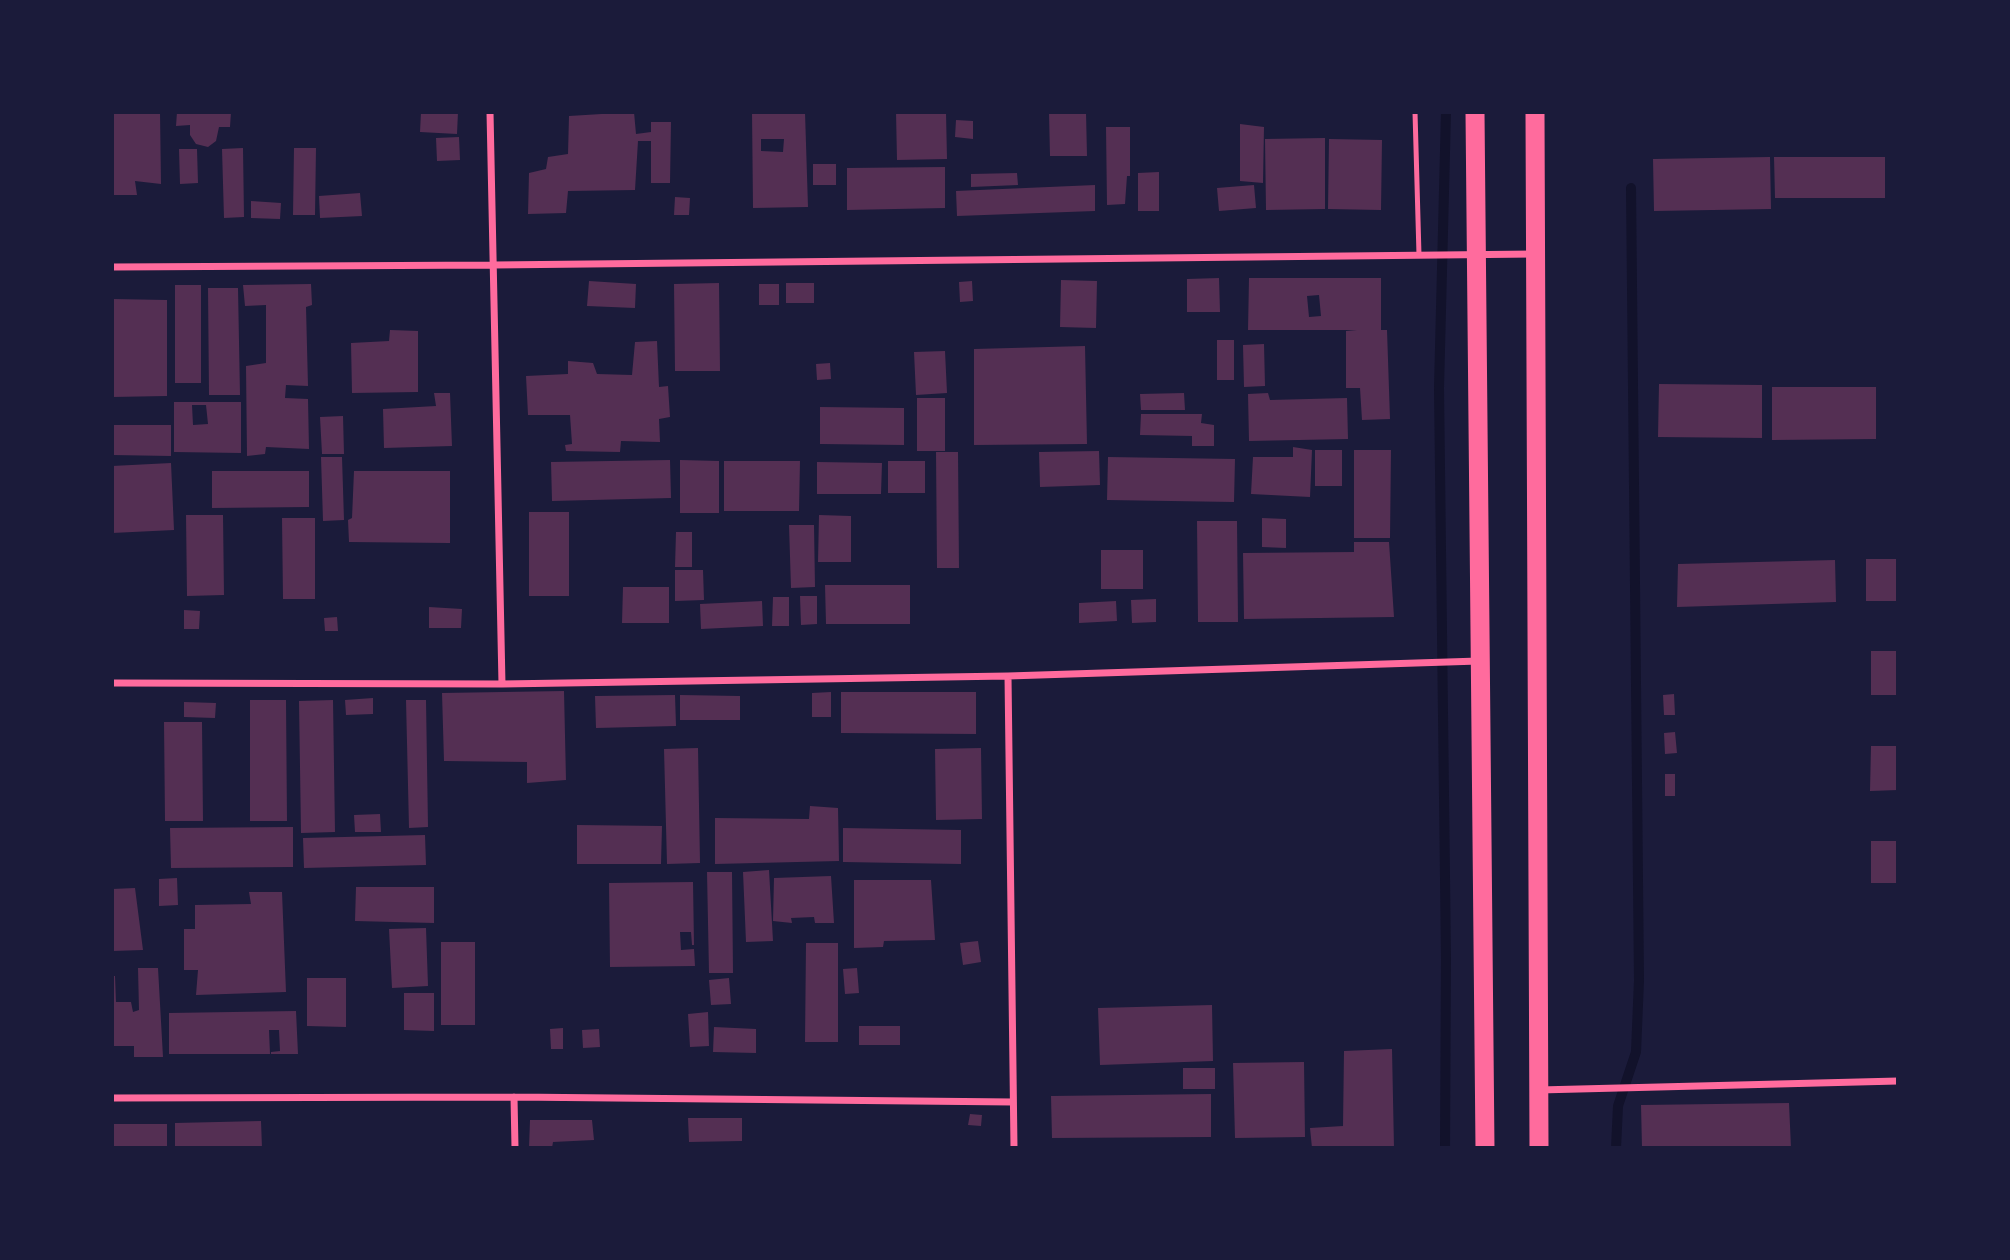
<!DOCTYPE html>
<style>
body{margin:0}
#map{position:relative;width:2010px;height:1260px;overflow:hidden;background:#1b1b3a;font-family:"Golos Text",sans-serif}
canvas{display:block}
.frame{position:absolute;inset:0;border:114px solid #1b1b3a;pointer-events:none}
</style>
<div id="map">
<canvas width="2010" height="1260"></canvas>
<div class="frame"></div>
</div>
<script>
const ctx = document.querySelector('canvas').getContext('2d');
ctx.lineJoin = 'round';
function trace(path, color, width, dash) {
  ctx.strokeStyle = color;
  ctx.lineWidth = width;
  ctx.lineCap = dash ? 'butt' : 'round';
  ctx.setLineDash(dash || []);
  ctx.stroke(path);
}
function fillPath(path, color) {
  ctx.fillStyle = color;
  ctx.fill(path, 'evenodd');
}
trace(new Path2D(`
 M1445 1148 1446 959 1439 388 1446 112
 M1616 1148 1618 1106 1636 1052 1639 980 1631 188`), '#12122b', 10);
fillPath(new Path2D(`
 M112 112H160L161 184 135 181 137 195H112Z
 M177 112H231L230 127H219L216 141 208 147 196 144 190 135V125L176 126Z
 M421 112H458L457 134 420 132Z
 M634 112 636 134 651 132V122H671L670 183H651V141H638L635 190 568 191 566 213 528 214 529 173 546 169 548 157 568 154 569 116Z
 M752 112H805L808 207 753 208ZM761 139H784L783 152 761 151Z
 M896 112H946L947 159 897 160Z
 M1049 112H1086L1087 156H1050Z
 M956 120 973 121V139L955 137Z
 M1240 124 1264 127 1263 183 1240 181Z
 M1106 127H1130V176H1127L1125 204 1107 205Z
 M459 137 460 160 437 161 436 138Z
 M1325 138V209L1266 210 1265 139Z
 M1329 139 1382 140 1381 210 1328 209Z
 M243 148 244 217 224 218 222 149Z
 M294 148H316L315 215H293Z
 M179 149H197L198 183 180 184Z
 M1770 157 1771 209 1654 211 1653 159Z
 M1774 157H1885V198H1775Z
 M813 164H836V185H813Z
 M945 167V208L847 210V168Z
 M1159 172V211H1138V173Z
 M1017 173 1018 185 971 187V174Z
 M1095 185V211L957 216 956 191Z
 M1254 185 1256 208 1219 211 1217 188Z
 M360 193 362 216 320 218 319 196Z
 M675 197 690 198 689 215H674Z
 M251 201 281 203 280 219 251 218Z
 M1219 278 1220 312H1187V279Z
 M1249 278H1381V330H1387L1390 419 1362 420 1360 388H1346V331L1357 330H1248ZM1319 295 1321 316 1309 317 1307 296Z
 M1061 280 1097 281 1096 328 1060 327Z
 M589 281 636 284 635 308 587 306Z
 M972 281 973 301 960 302 959 282Z
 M719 283 720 371H675L674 284Z
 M786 283H814V303H786Z
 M311 284 312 305 306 307 308 386 286 385 285 398 308 399 309 449 266 447 265 454 247 456 246 366 266 363V305L245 306 243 285Z
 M759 284H779V305H759Z
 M175 285H201V383H175Z
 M208 288H238L240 395H209Z
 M112 299 167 300V396L112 397Z
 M390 330 418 331V392L352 393 351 343 389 341Z
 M1217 340H1234V380H1217Z
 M657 341 659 387 668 386 670 417 659 419 660 442 621 441 620 452 566 451 565 445 572 444 570 415H528L526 376 568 374V361L593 363 597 374 632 375 635 342Z
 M1264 344 1265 386 1244 387 1243 345Z
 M1085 346 1087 444 974 445V349Z
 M945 351 947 393 916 395 914 352Z
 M830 363 831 379 817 380 816 364Z
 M1659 384 1762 385V438L1658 437Z
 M1772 387H1876V439L1772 440Z
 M434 393H450L452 446 384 448 383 409 436 406Z
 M1184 393 1185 410H1141L1140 394Z
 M1268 393 1270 400 1347 398 1348 439 1249 441 1248 394Z
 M917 398H945V451H917Z
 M174 402H241V453L174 452ZM192 405H206L208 424 193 425Z
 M820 407 904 408V445L820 444Z
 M1141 414H1202L1201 423 1214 425V446H1192V436L1140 435Z
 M343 416 344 454H322L320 417Z
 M112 425H171V456L112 455Z
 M1293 447 1312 450 1310 497 1251 494 1253 457H1293Z
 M1315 450H1342V486H1315Z
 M1354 450H1391L1390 538H1354Z
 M1099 451 1100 485 1040 487 1039 452Z
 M936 452H958L959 568H937Z
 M321 457H342L344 520 323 521Z
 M1108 457 1235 459 1234 502 1107 500Z
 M670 460 671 498 552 501 551 462Z
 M680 460 719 461V513H680Z
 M724 461H800L799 511H724Z
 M888 461H925V493H888Z
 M817 462 882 463 881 494H817Z
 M171 463 174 530 112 533V466Z
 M212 471H309V507L212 508Z
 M354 471H450V543L349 542 348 520 352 518Z
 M529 512H569V596H529Z
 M186 515H223L224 595 187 596Z
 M819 515 851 516V562H818Z
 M282 518H315V599H283Z
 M1262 518 1286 519V548L1262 547Z
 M1197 521H1237L1238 622H1198Z
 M789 525H814L815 587 791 588Z
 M676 532H692V567H675Z
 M1354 542H1389L1394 617 1244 619 1243 553 1354 552Z
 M1101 550H1143V589H1101Z
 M1866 559H1898V601H1866Z
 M1835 560 1836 602 1677 607 1678 564Z
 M675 570H703L704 600 675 601Z
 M825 585H910V624H826Z
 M623 587H669V623H622Z
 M800 596H817V624L801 625Z
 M773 597H789V626H772Z
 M1156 599V622L1132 623 1131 600Z
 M762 601 763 626 701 629 700 604Z
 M1116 601 1117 621 1079 623V603Z
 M429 607 462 609 461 628H429Z
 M184 610 200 611 199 629H184Z
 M337 617 338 631H325L324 618Z
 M1871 651H1898V695H1871Z
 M564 691 566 780 527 783V762L444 761 442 693Z
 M831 692V717H812V693Z
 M841 692H976V734L841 733Z
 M1674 694 1675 715H1664L1663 695Z
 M675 695 676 726 596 728 595 696Z
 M680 695 740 696V720H680Z
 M373 698V714L346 715 345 700Z
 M250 700H286L287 821H250Z
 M333 700 335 832 301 833 299 701Z
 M406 700H426L428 827 409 828Z
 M184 702 216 703 215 718 184 717Z
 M164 722H202L203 821H165Z
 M1675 732 1677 753 1665 754 1664 733Z
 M1871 746H1898V790L1870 791Z
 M698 748 700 863 667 864 664 749Z
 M981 748 982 819 936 820 935 749Z
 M1665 774H1675V796H1665Z
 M810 806 838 808 839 861 715 864V818L809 819Z
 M380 814 381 832H355L354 815Z
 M577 825 662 826 661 864H577Z
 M293 827V867L171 868 170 828Z
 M843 828 961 830V864L843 862Z
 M425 835 426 865 304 868 303 838Z
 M1871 841H1898V883H1871Z
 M769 870 773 941 746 942 743 872Z
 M707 872H732L733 973H709Z
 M831 876 834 923H815L814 917 791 918 792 923 773 921 774 878Z
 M177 878 178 905 159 906V879Z
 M854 880H931L935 940 884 941 883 947 854 948Z
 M693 882 694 945H692L691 932H680L681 950 694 949 695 966 610 967 609 883Z
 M356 887H434V923L355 921Z
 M135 888 143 950 112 951V889Z
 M249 892H282L286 992 196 995 198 970H184V929H195V905L251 904Z
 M426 928 428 986 392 988 389 929Z
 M978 941 981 962 963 965 960 943Z
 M441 942H475V1025H441Z
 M806 943H838V1042H805Z
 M138 968H158L163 1057H134V1046H112V976H115L116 1002H131L133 1012 139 1010Z
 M857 968 859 993 845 994 843 969Z
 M307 978H346V1027L307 1026Z
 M729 978 731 1004 711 1005 709 980Z
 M404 993H434V1031L404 1030Z
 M1212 1005 1213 1061 1100 1065 1098 1008Z
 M296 1011 298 1054H271V1052L280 1051 279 1030H269L270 1054H169V1013Z
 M708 1012 709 1046 690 1047 688 1014Z
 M859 1026H900V1045H859Z
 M714 1027 756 1029V1053L713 1052Z
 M563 1028V1049H551L550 1029Z
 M599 1029 600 1047 583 1048 582 1030Z
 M1392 1049 1394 1148H1312L1310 1128 1343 1126 1344 1051Z
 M1304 1062 1305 1137 1235 1138 1233 1063Z
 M1183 1068H1215V1089H1183Z
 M1211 1094V1137L1052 1138 1051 1096Z
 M1789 1103 1791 1148H1642L1641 1105Z
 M970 1114 982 1115 981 1126 968 1125Z
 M688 1118H742V1141L689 1142Z
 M530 1120H592L594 1140 553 1142 552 1148H529Z
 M261 1121 262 1148H175V1123Z
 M112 1124H167V1148H112Z`), '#542f53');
trace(new Path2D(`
 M1415 112 1419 255`), '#ff6b9d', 5);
trace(new Path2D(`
 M490 112 502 684
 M112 267 494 265 1535 254
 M1008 676 1014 1148
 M112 683 502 684 1008 676 1479 661
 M1539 1090 1898 1081
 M514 1097 515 1148
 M112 1098 514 1097 1013 1102`), '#ff6b9d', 7);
trace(new Path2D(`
 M1475 112 1485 1148
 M1535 112 1539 1148`), '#ff6b9d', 19);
</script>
